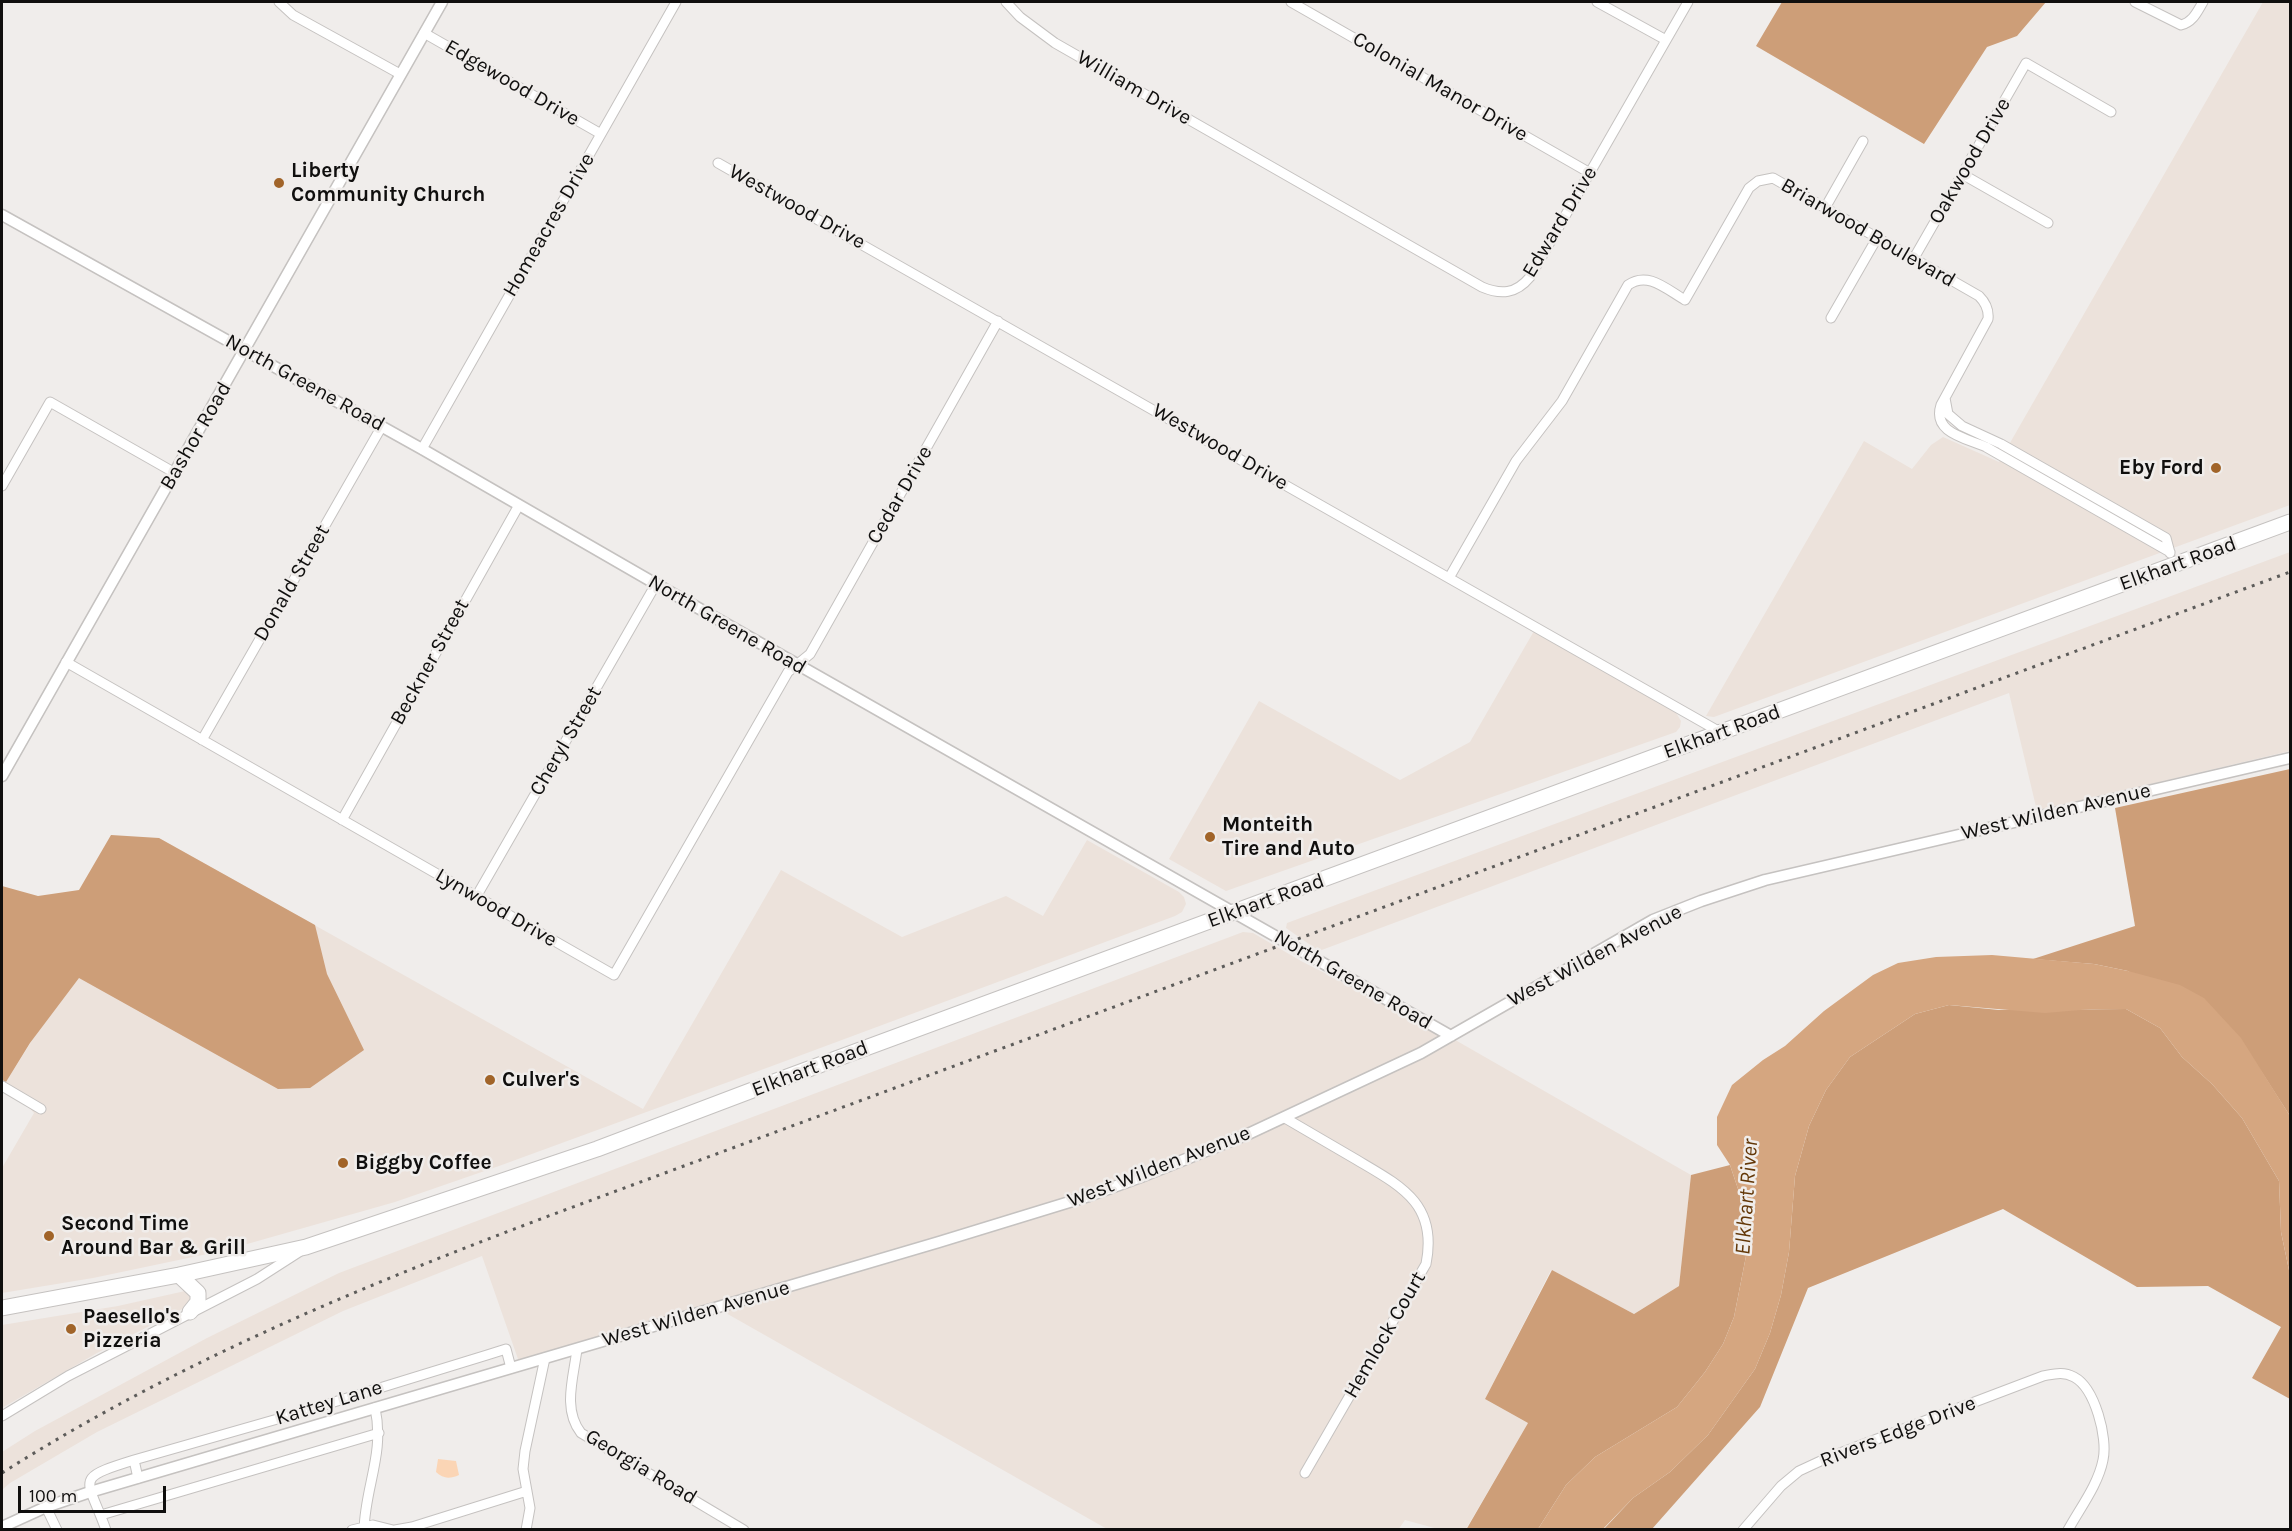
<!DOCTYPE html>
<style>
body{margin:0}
#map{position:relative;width:2292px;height:1531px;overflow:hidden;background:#f0edeb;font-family:Karla,sans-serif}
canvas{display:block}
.frame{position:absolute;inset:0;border:3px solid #100f0e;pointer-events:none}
.scale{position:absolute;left:18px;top:1486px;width:148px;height:27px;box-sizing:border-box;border:3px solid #100f0e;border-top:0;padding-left:8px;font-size:18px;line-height:21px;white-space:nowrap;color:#100f0e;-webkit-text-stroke:4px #f0edeb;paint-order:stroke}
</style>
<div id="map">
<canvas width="2292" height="1531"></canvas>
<div class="frame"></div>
<div class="scale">100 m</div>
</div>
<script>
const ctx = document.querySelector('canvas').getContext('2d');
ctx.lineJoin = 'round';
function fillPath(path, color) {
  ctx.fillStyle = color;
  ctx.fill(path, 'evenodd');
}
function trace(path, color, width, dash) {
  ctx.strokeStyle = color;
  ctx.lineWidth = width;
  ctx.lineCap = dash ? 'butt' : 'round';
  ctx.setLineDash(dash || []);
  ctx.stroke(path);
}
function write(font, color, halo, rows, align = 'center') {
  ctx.font = font + ' Karla,sans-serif';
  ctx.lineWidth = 5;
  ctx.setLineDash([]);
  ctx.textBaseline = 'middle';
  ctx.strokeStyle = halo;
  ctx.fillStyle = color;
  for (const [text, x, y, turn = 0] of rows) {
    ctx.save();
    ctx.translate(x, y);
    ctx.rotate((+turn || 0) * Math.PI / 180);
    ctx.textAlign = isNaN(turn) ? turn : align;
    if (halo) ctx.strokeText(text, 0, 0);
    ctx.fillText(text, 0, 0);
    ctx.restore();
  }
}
fillPath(new Path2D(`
 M2263 2H2290V505L1714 717 1706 716 1864 441 1912 469 1931 445 1943 437 1999 462Z
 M2290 552V751L2037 811 2009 693 1319 951 1286 928 1287 923Z
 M1534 631 1675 711 1681 721 1680 727 1676 732 1226 891 1169 859 1259 701 1400 780 1470 742Z
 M159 838 643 1109 781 870 902 937 1006 896 1043 916 1087 840 1179 892 1184 897 1186 904 1182 912 1175 916 772 1066 499 1166 395 1202 226 1250 93 1278 2 1293V1168L34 1113 6 1082Z
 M1243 932 1253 933 1301 961 1450 1037 1691 1175 1679 1286 1634 1314 1551 1270 1485 1399 1528 1423 1466 1529H1438L1405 1520 1398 1530 1107 1529 717 1308 545 1358 518 1359 482 1256 343 1311 97 1432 10 1483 2 1490V1452L35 1431 207 1338 339 1273Z
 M185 1291H190L193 1295 188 1306 97 1353 2 1408V1325L118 1306Z`), '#ece2db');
fillPath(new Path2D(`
 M438 1459 456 1461 459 1475C450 1479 443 1479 436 1472Z`), '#fbd5b5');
fillPath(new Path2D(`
 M1782 2H2046L2017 36 1987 47 1924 144 1756 46Z
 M2290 769V1116L2261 1071 2128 971 2094 964 2033 959 2135 926 2115 808Z
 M111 835 159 838 315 925 327 974 364 1050 310 1088 278 1089 79 978 30 1043 6 1082 2 1080V886L38 896 79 890Z
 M1949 1005 1999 1010 2126 1009 2160 1028 2182 1057 2212 1084 2242 1118 2279 1181 2281 1232 2290 1275V1399L2252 1378 2281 1327 2208 1286 2137 1287 2003 1209 1808 1288 1760 1407 1652 1529 1603 1530 1633 1498 1670 1472 1708 1435 1755 1369 1770 1333 1781 1295 1789 1252 1795 1176 1809 1126 1826 1090 1850 1057 1915 1014Z
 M1730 1165 1743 1204 1746 1256 1734 1317 1723 1344 1705 1372 1677 1407 1595 1457 1566 1485 1538 1529 1466 1530 1528 1423 1485 1399 1552 1270 1634 1314 1679 1286 1691 1175Z`), '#cd9e78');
fillPath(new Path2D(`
 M1992 955 2094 964 2128 971 2180 985 2204 998 2241 1038 2290 1116V1275L2281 1232 2279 1181 2242 1118 2212 1084 2182 1057 2160 1028 2126 1009H2092L2045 1013 1949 1005 1915 1014 1850 1057 1826 1090 1809 1126 1795 1176 1789 1252 1781 1295 1770 1333 1755 1369 1708 1435 1670 1472 1633 1498 1603 1529H1538L1566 1485 1595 1457 1677 1407 1705 1372 1723 1344 1734 1317 1746 1256 1743 1204 1730 1165 1717 1145V1117L1732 1085 1763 1060 1785 1046 1824 1011 1873 975 1898 963 1936 957Z`), '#d5a680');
const minor = new Path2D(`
 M279 2 293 15 400 74
 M1006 2 1020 17 1055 43 1482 287C1501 295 1516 294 1530 277L1688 2
 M1291 2 1590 173
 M1597 2 1666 40
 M2135 2 2181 25C2193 22 2197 12 2203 2
 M424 33 601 134
 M718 163 1720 732
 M1962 174 2048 223
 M1825 208 1863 141
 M1914 258 2026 63 2111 112
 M1831 318 1877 238
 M1945 398 1948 414 1962 426 2001 444 2166 538 2170 553
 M422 449 676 2
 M2 486 50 402 175 473
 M1449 578 1516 461 1562 401 1628 285C1648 271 1666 289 1685 300L1749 188 1758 181 1773 178 1979 296C1986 303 1989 310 1988 319L1941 405C1932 433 1966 438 1986 447L2170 552
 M66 662 614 975 788 672 810 654 998 321
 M202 740 382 426
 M342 820 519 505
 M476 897 656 584
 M2 1086 41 1109
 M1285 1118C1309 1132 1333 1146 1357 1160 1401 1186 1438 1204 1426 1264L1305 1473
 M577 1349C574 1376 562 1409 581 1433L744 1530
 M2 1416 68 1376 257 1279 299 1252
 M138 1478 134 1460 295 1414 487 1355 506 1349 511 1368
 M46 1507 57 1530
 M101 1515 379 1433
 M106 1530C87 1477 73 1479 134 1460
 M352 1530 373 1525 393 1530
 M364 1530C365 1487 385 1453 375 1408
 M395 1530 412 1527 527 1491
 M526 1530 530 1508 523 1469 525 1451 545 1358
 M1743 1530 1781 1486 1799 1471 1827 1458 2043 1376C2054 1374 2063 1371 2074 1377 2095 1388 2108 1438 2103 1460 2098 1485 2080 1508 2068 1530`);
const tertiary = new Path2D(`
 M2 215 422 449 656 584 1451 1036
 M2 776 442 2
 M2 1527 46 1507 90 1492 939 1242 1089 1196 1141 1177 1246 1135 1421 1053 1653 920 1701 901 1765 880 2290 758`);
const trunk = new Path2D(`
 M179 1275 198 1293V1302L190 1312
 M2 1308 179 1275 306 1247 597 1149 787 1077 2290 522`);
trace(minor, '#c5c2c0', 11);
trace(tertiary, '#c5c2c0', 13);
trace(trunk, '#c5c2c0', 17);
trace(minor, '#fff', 9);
trace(tertiary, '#fff', 10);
trace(trunk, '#fff', 15);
trace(new Path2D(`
 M2 1473C175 1363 362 1286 554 1214L2290 572`), '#5d5c5a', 3, [3, 6]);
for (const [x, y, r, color] of [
 [279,183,6,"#a16429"],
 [2216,468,6,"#a16429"],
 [1210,837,6,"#a16429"],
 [490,1080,6,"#a16429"],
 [343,1163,6,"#a16429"],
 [49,1236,6,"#a16429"],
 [71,1329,6,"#a16429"]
]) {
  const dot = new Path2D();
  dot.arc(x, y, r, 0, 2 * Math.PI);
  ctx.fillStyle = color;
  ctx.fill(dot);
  trace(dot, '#f0edeb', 2);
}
write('21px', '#100f0e', '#f0edeb', [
 ["Edgewood Drive",512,83,30],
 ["Colonial Manor Drive",1440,87,30],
 ["William Drive",1134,88,30],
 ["Oakwood Drive",1970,161,-60],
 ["Westwood Drive",797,207,29],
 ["Edward Drive",1560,222,-59],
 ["Homeacres Drive",549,225,-60],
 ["Briarwood Boulevard",1868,233,30],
 ["North Greene Road",305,383,29],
 ["Bashor Road",196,436,-60],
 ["Westwood Drive",1220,447,30],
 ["Cedar Drive",900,495,-60],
 ["Elkhart Road",2178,564,-20],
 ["Donald Street",292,583,-60],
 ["North Greene Road",727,625,30],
 ["Beckner Street",430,662,-61],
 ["Elkhart Road",1722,732,-20],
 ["Cheryl Street",566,741,-60],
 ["West Wilden Avenue",2056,812,-13],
 ["Elkhart Road",1266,901,-20],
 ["Lynwood Drive",496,908,30],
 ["West Wilden Avenue",1595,956,-28],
 ["North Greene Road",1353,980,30],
 ["Elkhart Road",810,1069,-21],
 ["West Wilden Avenue",1159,1167,-21],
 ["West Wilden Avenue",696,1314,-16],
 ["Hemlock Court",1385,1335,-60],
 ["Kattey Lane",329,1403,-17],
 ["Rivers Edge Drive",1898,1432,-21],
 ["Georgia Road",641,1467,31]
]);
write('bold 21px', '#100f0e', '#f0edeb', [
 ["Liberty",291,171],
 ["Community Church",291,195],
 ["Eby Ford",2204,468,"right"],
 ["Monteith",1222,825],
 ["Tire and Auto",1222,849],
 ["Culver's",502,1080],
 ["Biggby Coffee",355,1163],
 ["Second Time",61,1224],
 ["Around Bar & Grill",61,1248],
 ["Paesello's",83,1317],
 ["Pizzeria",83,1341]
], 'left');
write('italic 22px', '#633707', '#f0edeb', [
 ["Elkhart River",1747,1197,-86]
]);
</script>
